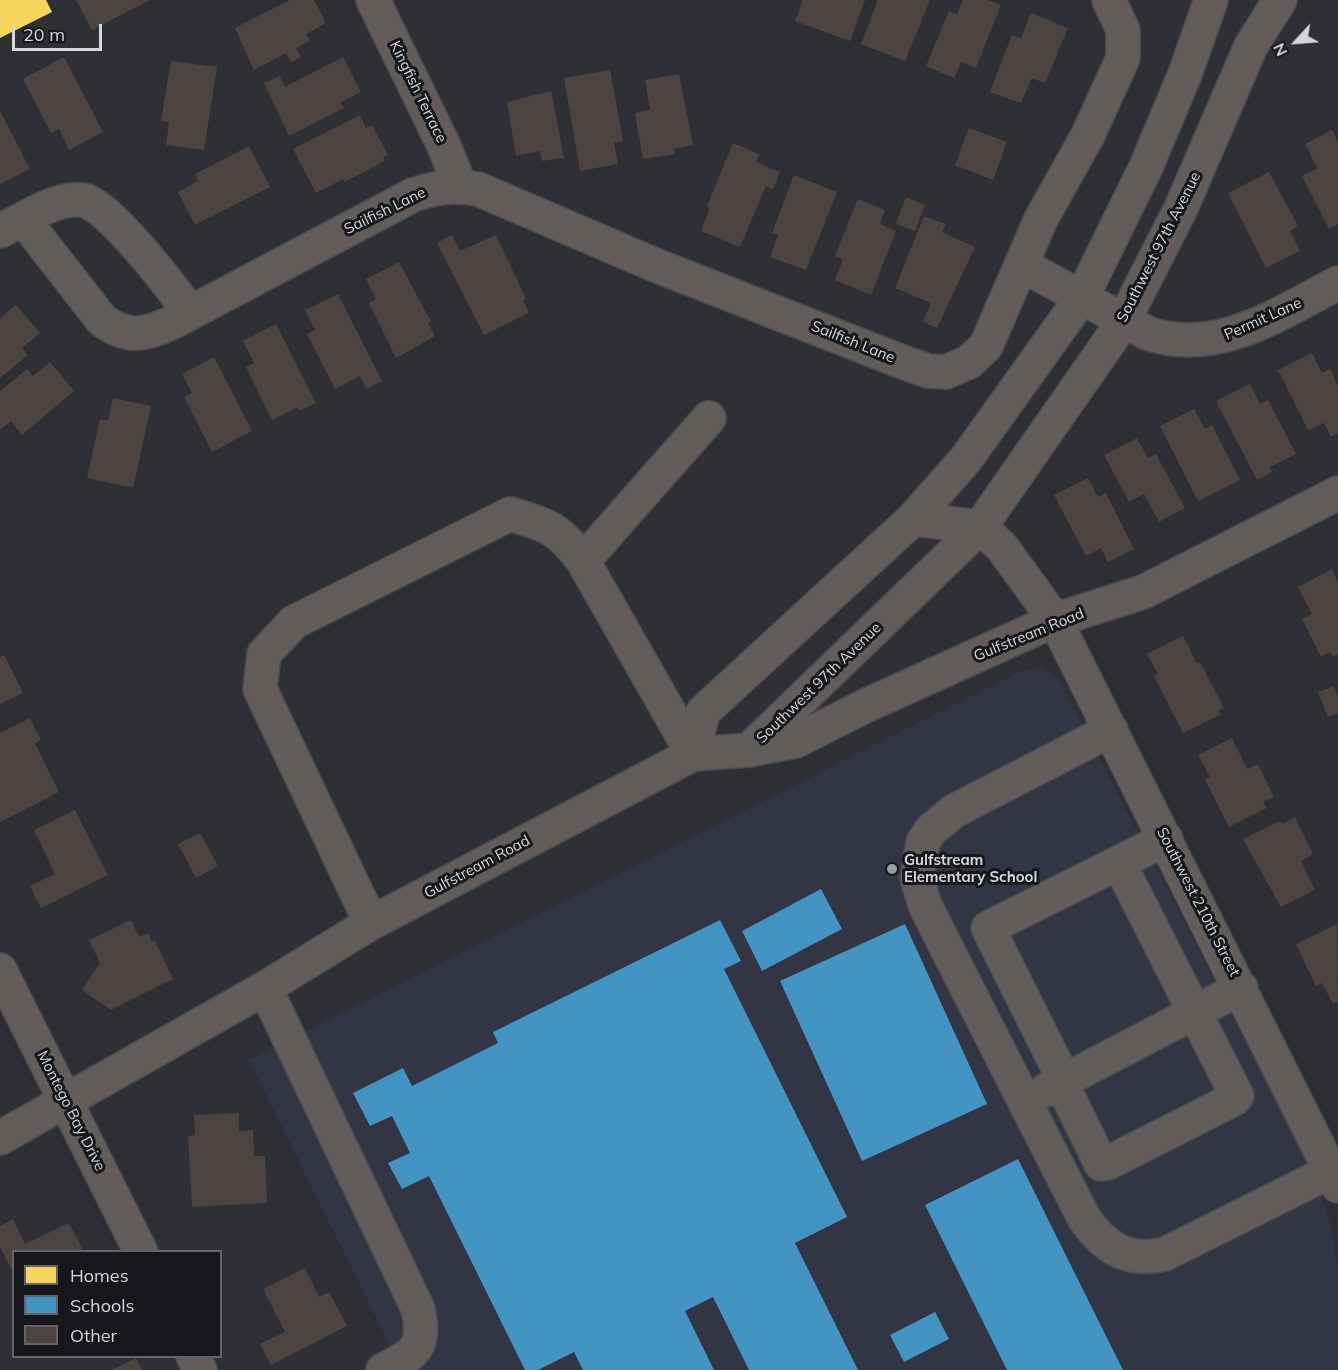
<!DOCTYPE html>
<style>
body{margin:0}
#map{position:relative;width:1338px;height:1370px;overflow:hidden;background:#2f3035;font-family:Mulish,sans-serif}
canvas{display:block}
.legend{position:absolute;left:12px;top:1250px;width:210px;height:108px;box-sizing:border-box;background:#16171b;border:2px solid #636469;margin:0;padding:8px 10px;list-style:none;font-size:18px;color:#d6d7dd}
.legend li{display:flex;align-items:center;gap:12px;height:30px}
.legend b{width:30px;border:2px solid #636469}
.north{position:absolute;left:1266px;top:12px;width:60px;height:60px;-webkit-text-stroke:4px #16171b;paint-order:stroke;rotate:244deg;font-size:16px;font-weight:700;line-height:24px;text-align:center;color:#d6d7dd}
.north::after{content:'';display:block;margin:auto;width:21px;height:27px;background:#d6d7dd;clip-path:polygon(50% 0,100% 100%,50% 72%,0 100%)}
.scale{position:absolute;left:12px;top:24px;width:90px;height:27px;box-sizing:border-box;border:3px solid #d6d7dd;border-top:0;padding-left:8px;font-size:18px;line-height:21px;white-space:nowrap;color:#d6d7dd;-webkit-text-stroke:4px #16171b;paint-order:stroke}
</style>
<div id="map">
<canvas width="1338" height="1370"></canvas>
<ul class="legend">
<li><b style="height:16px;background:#f6d55c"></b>Homes</li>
<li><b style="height:16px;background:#4393c3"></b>Schools</li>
<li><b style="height:16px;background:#4b4441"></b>Other</li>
</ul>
<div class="north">N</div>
<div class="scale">20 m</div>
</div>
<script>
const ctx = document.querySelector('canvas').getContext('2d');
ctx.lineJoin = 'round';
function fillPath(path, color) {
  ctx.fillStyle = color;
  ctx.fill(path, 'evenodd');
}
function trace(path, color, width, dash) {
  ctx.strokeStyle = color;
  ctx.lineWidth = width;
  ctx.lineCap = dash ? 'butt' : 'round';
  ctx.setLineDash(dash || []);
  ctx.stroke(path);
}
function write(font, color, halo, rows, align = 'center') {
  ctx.font = font + ' Mulish,sans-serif';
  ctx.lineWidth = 6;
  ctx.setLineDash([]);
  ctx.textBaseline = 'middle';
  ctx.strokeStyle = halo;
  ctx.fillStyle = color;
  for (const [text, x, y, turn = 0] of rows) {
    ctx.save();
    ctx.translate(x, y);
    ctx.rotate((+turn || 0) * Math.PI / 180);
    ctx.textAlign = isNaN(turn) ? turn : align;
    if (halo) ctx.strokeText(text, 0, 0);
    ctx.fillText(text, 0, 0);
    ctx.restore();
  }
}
fillPath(new Path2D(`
 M1043 668 1058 678 1311 1168 1330 1223 1338 1267V1370H402L249 1060 1023 670Z`), '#323543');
fillPath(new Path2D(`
 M0 0H46L52 12 0 38Z`), '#f6d55c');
fillPath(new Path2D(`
 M821 889 842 929 762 971 742 931Z
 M720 920 741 961 724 969 847 1217 795 1243 858 1370H749L713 1297 685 1311 714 1370H583L574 1352 538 1370H525L429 1176 402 1189 388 1163 410 1153 392 1116 370 1126 353 1093 403 1068 412 1086 498 1043 493 1032Z
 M905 924 987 1104 862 1161 780 981Z
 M1018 1159 1123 1370H1007L925 1205Z
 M935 1312 949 1339 904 1362 890 1335Z`), '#4393c3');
fillPath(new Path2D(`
 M76 0H150L92 30Z
 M290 0H314L326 23 306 34 310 41 296 48 301 57 291 62 286 53 254 70 235 28Z
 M803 0H865L850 41 795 21Z
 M878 0H930L905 61 861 44Z
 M963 0H988L1001 5 976 68 961 62 954 78 926 66 949 11 957 14Z
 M1031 13 1068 28 1045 83 1032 78 1021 103 990 92 1012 35 1021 38Z
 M64 57 103 132 69 150 59 129 51 133 23 79Z
 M343 57 361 92 341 102 344 108 289 136 264 83 280 76 285 87Z
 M171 61 217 67 204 150 166 145 169 122 161 121Z
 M610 70 623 141 614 143 618 164 580 171 564 78Z
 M679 74 693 145 674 149 675 154 643 159 635 113 650 110 645 80Z
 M551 91 564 158 542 161 540 151 516 156 507 102Z
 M0 111 30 169 0 184Z
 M360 115 366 128 372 125 388 155 383 157 385 161 344 182 343 179 316 193 293 149Z
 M969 128 1007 142 993 180 955 165Z
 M1332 130 1338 142V224L1329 229 1302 176 1317 168 1305 144Z
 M733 143 759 154 756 162 780 172 773 189 766 186 740 247 701 231 710 208 707 206Z
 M249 146 270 187 195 225 178 192 198 181 195 174Z
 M1269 172 1298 226 1290 231 1300 251 1266 268 1228 193Z
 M794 175 837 192 806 270 770 257 778 235 772 233Z
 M906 197 925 205 915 231 896 224Z
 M858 199 885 210 880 224 896 231 871 295 835 280 843 259 835 256Z
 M924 216 946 224 942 232 975 247 937 328 923 322 931 303 895 288Z
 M452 235 460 251 496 235 526 299 523 300 529 313 484 335 437 243Z
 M399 262 431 322 428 323 435 336 396 358 369 303 376 299 366 279Z
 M338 294 382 381 366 389 360 376 335 389 307 334 315 330 305 310Z
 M16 305 40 333 22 348 28 355 0 378V318Z
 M276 324 316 403 299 411 298 407 272 420 246 367 254 363 243 341Z
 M1312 353 1322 373 1330 369 1338 386V433L1331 437 1324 423 1308 430 1278 370Z
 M214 357 252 431 212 452 184 397 192 393 182 374Z
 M50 362 74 391 22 435 11 421 0 430V391L27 369 33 376Z
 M1250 384 1260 404 1268 400 1296 454 1270 467 1272 472 1257 480 1216 401Z
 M113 398 151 406 133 488 87 478 100 419 108 421Z
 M1194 409 1205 429 1212 425 1240 480 1198 501 1160 426Z
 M1137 438 1148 458 1156 454 1185 508 1159 522 1144 494 1129 502 1104 455Z
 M1088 478 1098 497 1106 493 1134 549 1108 562 1101 548 1086 556 1054 495Z
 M1332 569 1338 582V654L1333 657 1330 652 1321 657 1302 619 1312 614 1298 587Z
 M1183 636 1197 664 1200 662 1224 708 1219 711 1221 714 1183 733 1154 676 1158 674 1147 654Z
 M4 655 23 693 0 704V657Z
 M1334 686 1338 696V713L1328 717 1318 692Z
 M30 718 41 740 35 743 59 792 0 822V733Z
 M1232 738 1247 769 1258 764 1274 797 1263 802 1267 808 1229 827 1205 779 1210 777 1198 755Z
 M75 810 108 875 41 908 30 886 55 874 34 830Z
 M1295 817 1313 854 1301 861 1315 890 1281 907 1243 839 1280 821 1282 824Z
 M200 833 218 866 196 878 178 844Z
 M131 920 139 937 148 933 152 942 155 941 173 979 111 1010 82 990 100 963 89 940Z
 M1337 924 1338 1002 1333 1004 1322 983 1316 986 1296 944Z
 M239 1113V1131L253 1130 254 1156H265L267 1203 192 1207 188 1136 195 1135 194 1115Z
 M13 1219 25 1244 69 1223 84 1252H14V1274L0 1247V1226Z
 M305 1268 319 1297 329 1292 347 1326 271 1365 260 1344 285 1332 263 1289Z
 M136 1358 142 1370H112Z`), '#4b4441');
const minor = new Path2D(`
 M373 0 444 146 460 186
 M24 220 102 320C126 338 144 336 171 323L413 195C436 187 454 185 478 189L655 265 900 361 928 371 946 372 969 362 986 346 1041 219 1088 135 1123 58V30L1109 0
 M0 231C23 220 55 197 82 200 108 203 172 288 190 312
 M1022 265 1147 333C1217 357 1278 314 1338 283
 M913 519 980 527 1001 546 1055 620 1338 1186
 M583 561 693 754
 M1111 730 954 811 931 830 923 842 917 879 925 905 943 941 1084 1218C1104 1248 1129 1263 1165 1254L1331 1171
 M749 750 796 741 865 706 1055 620 1143 592 1338 493
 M693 754 703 712 913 519 966 459 1082 297 1146 167 1185 74 1211 0
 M371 923 260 689 264 654 294 622 510 514C550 526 558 528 583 561L709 418
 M0 970 141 1252
 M265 988 418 1309C426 1347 416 1354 383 1370
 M1064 1080 988 928 1166 839
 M1061 1082 1101 1164 1108 1163 1234 1099 1237 1096 1119 863
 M1046 1090 1241 988
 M0 1138 265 988 371 923 676 763 693 754 749 750 980 527 1123 322 1181 208 1251 46 1280 0
 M193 1356 200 1370`);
trace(minor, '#4b4c4f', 36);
trace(minor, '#625c5a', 33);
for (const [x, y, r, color] of [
 [892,869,6,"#9c9da2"]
]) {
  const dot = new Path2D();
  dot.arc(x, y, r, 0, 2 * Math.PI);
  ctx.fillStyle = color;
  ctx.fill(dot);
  trace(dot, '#16171b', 2);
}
write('15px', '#d6d7dd', '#16171b', [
 ["Kingfish Terrace",418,92,64],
 ["Sailfish Lane",385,211,-26],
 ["Southwest 97th Avenue",1159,247,-63],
 ["Permit Lane",1263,319,-24],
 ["Sailfish Lane",853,342,22],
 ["Gulfstream Road",1029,635,-22],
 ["Southwest 97th Avenue",819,683,-44],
 ["Gulfstream Road",477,867,-28],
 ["Southwest 210th Street",1198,902,63],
 ["Montego Bay Drive",71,1111,63]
]);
write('bold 15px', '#d6d7dd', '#16171b', [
 ["Gulfstream",904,860],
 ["Elementary School",904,877]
], 'left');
</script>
